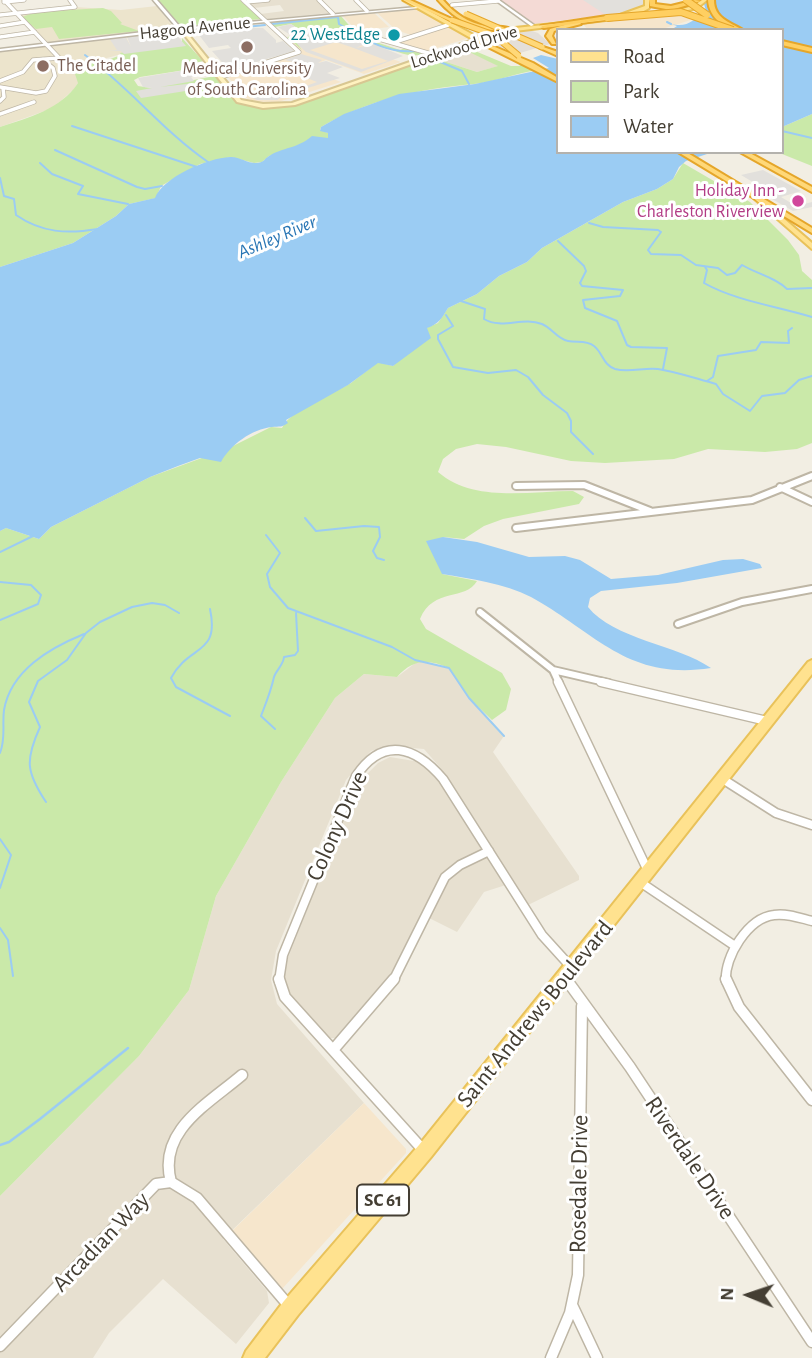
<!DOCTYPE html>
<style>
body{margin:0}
#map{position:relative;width:812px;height:1358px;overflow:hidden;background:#f2eee3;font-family:"Alegreya Sans",sans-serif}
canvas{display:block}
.legend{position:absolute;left:556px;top:28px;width:228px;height:126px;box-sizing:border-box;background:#fff;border:2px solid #b4b2ad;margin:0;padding:9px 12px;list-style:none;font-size:21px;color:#443e33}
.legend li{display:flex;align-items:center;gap:14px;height:35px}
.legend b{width:35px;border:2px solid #b4b2ad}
.north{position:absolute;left:714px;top:1260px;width:70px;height:70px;-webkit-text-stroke:5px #fff;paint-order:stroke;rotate:272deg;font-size:19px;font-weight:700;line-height:28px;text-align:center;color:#443e33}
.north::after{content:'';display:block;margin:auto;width:24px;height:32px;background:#443e33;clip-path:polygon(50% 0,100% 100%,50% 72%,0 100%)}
</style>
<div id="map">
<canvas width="812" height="1358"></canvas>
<ul class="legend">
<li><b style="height:9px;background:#ffe28f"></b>Road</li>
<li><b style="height:19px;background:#cae9a9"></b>Park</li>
<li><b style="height:19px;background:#9bccf3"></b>Water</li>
</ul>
<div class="north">N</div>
</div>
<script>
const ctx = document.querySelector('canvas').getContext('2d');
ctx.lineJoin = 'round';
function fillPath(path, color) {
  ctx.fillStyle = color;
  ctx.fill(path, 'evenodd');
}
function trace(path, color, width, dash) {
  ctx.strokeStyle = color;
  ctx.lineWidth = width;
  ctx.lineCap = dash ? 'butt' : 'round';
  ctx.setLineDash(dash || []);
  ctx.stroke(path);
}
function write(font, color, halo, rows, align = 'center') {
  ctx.font = font + ' "Alegreya Sans",sans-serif';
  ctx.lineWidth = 6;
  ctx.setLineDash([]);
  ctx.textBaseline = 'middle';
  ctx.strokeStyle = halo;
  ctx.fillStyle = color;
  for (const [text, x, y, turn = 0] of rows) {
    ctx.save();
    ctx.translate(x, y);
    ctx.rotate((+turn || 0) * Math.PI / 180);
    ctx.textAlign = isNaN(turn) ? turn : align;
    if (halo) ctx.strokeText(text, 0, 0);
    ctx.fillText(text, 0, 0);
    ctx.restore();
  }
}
fillPath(new Path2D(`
 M245 0H317L329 13 267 19 260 14 284 11 280 5 254 8Z
 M459 47 477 55 499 66 477 72 431 57Z
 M418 661 449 668 469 698 504 736 493 752 579 876V880L526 906 512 883 484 892 457 932 423 915 386 982 344 1033 336 1038H329L287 991 283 980 284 968 360 775H366L378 763 390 757 420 762 434 776 443 771 424 749 387 746 371 751 346 780 276 951 271 980 277 1004 364 1103 223 1239 267 1291 269 1303 236 1344 163 1279 109 1333 93 1358H0V1196L139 1056 189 990 216 896 281 782 335 698 364 674 397 677Z`), '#e7e0d0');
fillPath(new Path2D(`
 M416 8 468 37 469 38 427 51 399 42 411 35 396 30 375 11Z
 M373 12 389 27 357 31 342 15Z
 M664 14 694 19 659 30H589L582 24Z
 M347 31 371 43 360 48 401 62 364 74 326 60 305 68 341 82 275 103 256 102 246 98 228 77 300 52 288 40Z
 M364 1103 406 1149V1153L282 1289 232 1231Z`), '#f6e6cc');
fillPath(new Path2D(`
 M529 30 538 33 550 44 520 53 500 47 490 39Z`), '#e4dfd8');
fillPath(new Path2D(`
 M157 6 174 28 125 35 133 51 92 62 79 70 78 83 74 89 53 108 0 127V50L44 43 15 12 75 7 121 10Z`), '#ece4cc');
fillPath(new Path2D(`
 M500 0H646V6L633 12 533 24Z`), '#f4dad5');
fillPath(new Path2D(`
 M158 0H240L261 19 182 27Z
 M103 8 111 11 122 23 120 24 139 31 59 39 52 27 36 29 22 17 36 12Z
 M340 15 355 32 365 36 364 38 400 50 405 48 423 54C402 61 385 40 365 45L368 43 353 37 336 39 340 35 338 34 294 39 302 50 287 37 346 30 321 28 302 31 291 24 275 27 269 23Z
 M182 38 203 61 187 65 204 67 140 77 134 80 138 86 151 88 215 76C241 107 243 107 283 106L431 57 477 72 498 66 459 47 463 46 511 66H520L517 61 537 70C516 73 495 82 474 84 417 89 369 100 321 127L320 130 328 133V138H311L308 142 269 156 262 162 254 163 231 157 200 164 161 186 156 198 129 204 116 216 73 243 0 267V127C28 118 61 109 78 83L75 74 92 62 103 59 105 61 121 55 120 53 182 43Z
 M812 114V166L777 152H782V127Z
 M683 163 750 202 788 240 799 255 802 271 812 280V443L797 449 765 452 708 449 674 459 605 463 571 461 506 447 477 444 456 449 443 459 438 472C474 503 529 491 573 491L584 497 579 504 503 519 484 526 464 539 443 537 442 574 477 581C466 601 433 587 420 619L426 629 502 673 511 689 506 710 492 720 469 698 449 668C428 659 413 659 397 677L364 674 335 698 281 782 216 896 189 990 139 1056 0 1196V531L6 528 39 539 51 527 150 477 229 448 271 427 282 428C291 409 333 394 351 383 360 376 369 369 378 362L393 366 426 328 438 323 448 308 477 294 499 276 527 262 542 248 623 202 657 189 673 179Z`), '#cae9a9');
fillPath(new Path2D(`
 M583 0H643L644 7 634 11 606 15Z
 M291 24 301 31 344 28 347 31 304 37 339 34 340 37 348 36 367 43 356 48 373 44 403 56 361 72 306 52 293 40 295 38 278 27ZM336 42 351 47 388 61 362 69 310 50Z
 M247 28H263L276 40V43L283 41 294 51 229 70 212 51 231 48 228 45 209 48 199 35Z
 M175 33 186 46 124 54 121 51H109L117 50 109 38 125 36 131 47 127 37 129 36 154 34 156 36Z
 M301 54 322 60 318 63 326 61 343 67 327 73 340 78 285 95 277 100H257L245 94 257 90 269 95 289 92 317 82 292 72 306 69 308 66 285 60Z
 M192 69 184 72 195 73 197 76 191 77 194 81 160 87 204 82 211 87 141 98 136 91 152 88 143 87 138 78Z
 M763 170 801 191 781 197 796 206 812 202V207L793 211 760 192 766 190 741 175Z`), '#e2e0dc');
fillPath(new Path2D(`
 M708 0H812V114L782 127V30H671L677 26 671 24C688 28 693 20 706 11L704 4Z
 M541 55 558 59V152H713L686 161 679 167 673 179 657 189 623 202 542 248 527 262 499 276 477 294 448 308C442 318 439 324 427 328L431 338 393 366 378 363 348 385 286 420 288 423C281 428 280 426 272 427 252 429 230 445 221 462L200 458 178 466 150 477 51 527 39 539 6 528 0 531V267L73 243 116 216 129 204 155 198C163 177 208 158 230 157 238 156 247 163 256 163 264 163 264 159 269 156 283 147 297 149 312 136L328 138V133L320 131 321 127 344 114 399 94 475 84 549 68 533 58Z
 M443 537 477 542 529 557 565 556 580 560 611 579 658 575 723 560 743 559 760 564 762 568 677 583 601 591 590 598 588 607C613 639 678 645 711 668 627 681 595 632 531 597 504 583 471 579 442 574L426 541Z`), '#9bccf3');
trace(new Path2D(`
 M667 22 671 24
 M272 24 338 17 339 24C364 38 385 54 415 51
 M197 32 265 25
 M85 55C129 87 163 131 208 162
 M433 59 462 71 469 84
 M72 126 197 167
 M782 131 812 138
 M55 150 137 187 145 189 162 186
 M40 163 52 174 83 186 78 194 128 204
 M0 178 4 196 14 199 16 215C42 233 67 234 98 229
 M589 223 603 227 658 230 661 232 648 250 651 254 681 255 696 265 718 268 727 275 735 273 742 265C757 274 775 277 787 289L812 288
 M558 241 584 266 586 271 580 283 582 286 623 290 620 296 583 300 585 308 617 321 627 345 631 347 667 348 663 369
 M705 267 707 270 704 283C736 301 776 306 812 317
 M461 301 485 309 484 319C503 330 522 316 542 324 552 328 557 339 568 341 577 343 586 340 594 346 603 353 603 365 615 369 629 373 645 367 658 369 678 372 697 379 716 384L723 394 750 411 762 396 785 393 799 380 812 376
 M446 315 453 326 438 335V339L453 367 488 373 516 370 528 377 543 395 567 413 571 421V432L593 454
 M707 381 713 377 718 356 756 350 761 342 789 343 788 331 792 328
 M305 518 316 531 364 526 379 527 380 537 373 551 377 558 384 560
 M266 535 280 553 267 574 270 587 288 608 392 647 415 660 449 668 469 698 504 736
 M0 552 33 536
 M0 582 31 585 41 595 38 604 0 620
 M210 609C220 656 189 644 171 678L176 687 230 716
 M275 729 261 716C266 703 271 691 274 677 276 670 283 666 284 657L295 655 298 651 296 613
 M0 753C6 738 2 725 4 710 11 670 50 648 84 634
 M46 802C26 772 25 760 40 727L29 702 38 681 67 660 86 633 100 622 132 607 152 603 165 605 179 613
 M0 839 11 855 0 888
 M0 928 8 940 13 976`), '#9bccf3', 2);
trace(new Path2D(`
 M0 1145 9 1142 40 1119 128 1048`), '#9bccf3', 2.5);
const minorFar3 = new Path2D(`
 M4 0 65 64
 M319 0 333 14
 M356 0 367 11
 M4 2 24 0
 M245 2 268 0
 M452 5 498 1
 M0 15 75 7 70 0
 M0 26 25 22
 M365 35 428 53
 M0 37 35 32
 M395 42 448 25
 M224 76 299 52 243 0
 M0 81 23 72 33 60 59 58
 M0 87 36 93 46 91 55 76 53 68 43 60
 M0 101 4 97 3 88
 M0 114 34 102`);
const minorFar2 = new Path2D(`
 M516 486 584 485 650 511
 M780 487 812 502
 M516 528 752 500 812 476
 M480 612 553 670 609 683
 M678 624 742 602 812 589
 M553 670 559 683`);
const minorFar1 = new Path2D(`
 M558 682 648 871
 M601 682 767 721
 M721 778 776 813 812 825
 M640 882 735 946
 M565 978 567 981
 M279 981 283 955 356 776C383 736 415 746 443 779L542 935 571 967
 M393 981 445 877 460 865 489 851
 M726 981C724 957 748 918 774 915 787 913 800 918 812 921`);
const minor = new Path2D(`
 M279 979 285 997 424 1151
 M566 979 630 1067 812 1342
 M726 979 739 1007 812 1100
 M333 1050 394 979
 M171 1182C157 1131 208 1104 242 1075
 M572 1305 597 1358
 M0 1346 156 1184 171 1182 197 1198 290 1307
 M551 1358 570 1313 578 1275 582 1006`);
const tertiary = new Path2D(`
 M153 0H157L181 28 417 7 419 8 179 30 0 51V49L177 28Z
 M495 0H499L534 25 531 26Z`);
const secondary = new Path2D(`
 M183 33H187L241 100 263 104 292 103 476 39 480 40 295 105 263 108 237 102Z`);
const primary = new Path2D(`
 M403 0H409L479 38 515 28 620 17 622 18 515 31 478 42Z
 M645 0H649V8L642 12 622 16 620 15 645 6Z
 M702 0H707L697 8 670 14 668 13 693 6Z
 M749 192H753L812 243V249L749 194Z
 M812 660V674L431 1157 298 1315 265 1358H243L246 1351 284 1301 419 1145 808 662Z`);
const trunk = new Path2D(`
 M404 0H410L454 20 450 21Z
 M438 0H443C454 13 468 23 486 26 493 27 501 26 508 28 482 36 454 19 438 0Z
 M579 21 581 24 554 31 552 36 556 44H552L546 36 550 29Z
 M476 39 533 63 558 78V82L476 41Z
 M540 46 558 52V56L540 48Z
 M678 152H686L812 228V233Z
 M740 152H748L812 187V192Z`);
const motorway = new Path2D(`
 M649 0H655V4L671 6 695 0 701 1 671 10 650 6Z
 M708 0H714C714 18 729 22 743 30 725 30 709 18 708 0Z
 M607 16 609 19 544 28 541 26Z
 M782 41 812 48V52L782 45Z`);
trace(minorFar3, '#beb6a5', 5);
trace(minorFar2, '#beb6a5', 10);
trace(minorFar1, '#beb6a5', 11);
trace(minor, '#beb6a5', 13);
trace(tertiary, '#beb6a5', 3);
trace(secondary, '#d8c792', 4);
trace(primary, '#e9c25a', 4);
trace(trunk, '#e5a62a', 4);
trace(motorway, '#e5a62a', 4);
trace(minorFar3, '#fff', 3.5);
trace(minorFar2, '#fff', 6);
trace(minorFar1, '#fff', 8);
trace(minor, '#fff', 10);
fillPath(tertiary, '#fff');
fillPath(secondary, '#fff2c0');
fillPath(primary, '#ffe28f');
fillPath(trunk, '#ffd878');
fillPath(motorway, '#ffcf61');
const trunkBridge = new Path2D(`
 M466 14 542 47
 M452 20 494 35 519 56`);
const motorwayBridge = new Path2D(`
 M686 0 707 15
 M607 18 681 12 733 30`);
trace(trunkBridge, '#e5a62a', 7, []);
trace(motorwayBridge, '#e5a62a', 8, []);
trace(trunkBridge, '#ffd878', 5);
trace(motorwayBridge, '#ffcf61', 6);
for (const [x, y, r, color] of [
 [394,35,7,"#0f9aa8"],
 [247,47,7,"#8d6e63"],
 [43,66,7,"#8d6e63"],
 [798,201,7,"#d1479c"]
]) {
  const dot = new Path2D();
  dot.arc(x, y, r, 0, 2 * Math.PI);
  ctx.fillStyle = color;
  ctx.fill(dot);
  trace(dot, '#fff', 2.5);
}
write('18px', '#443e33', '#fff', [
 ["Hagood Avenue",195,28,-6],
 ["Lockwood Drive",464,47,-17]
]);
write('18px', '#0d838f', '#fff', [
 ["22 WestEdge",380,35]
], 'right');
write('18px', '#785e54', '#fff', [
 ["The Citadel",57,66],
 ["Medical University",247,69,"center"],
 ["of South Carolina",247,90,"center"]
], 'left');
write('18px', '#b23c85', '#fff', [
 ["Holiday Inn -",784,191],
 ["Charleston Riverview",784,212]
], 'right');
write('italic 19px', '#2875b4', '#fff', [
 ["Ashley River",277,237,-23]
]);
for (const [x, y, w] of [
 [383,1200,52]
]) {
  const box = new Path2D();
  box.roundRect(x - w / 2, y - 15.5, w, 31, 5);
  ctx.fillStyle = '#fff';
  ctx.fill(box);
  trace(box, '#443e33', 2);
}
write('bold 19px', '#443e33', null, [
 ["SC 61",383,1200]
]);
write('24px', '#443e33', '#fff', [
 ["Colony Drive",337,826,-66],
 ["Saint Andrews Boulevard",535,1014,-51],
 ["Riverdale Drive",690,1158,56],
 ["Rosedale Drive",579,1184,-89],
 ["Arcadian Way",101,1242,-46]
]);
</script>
